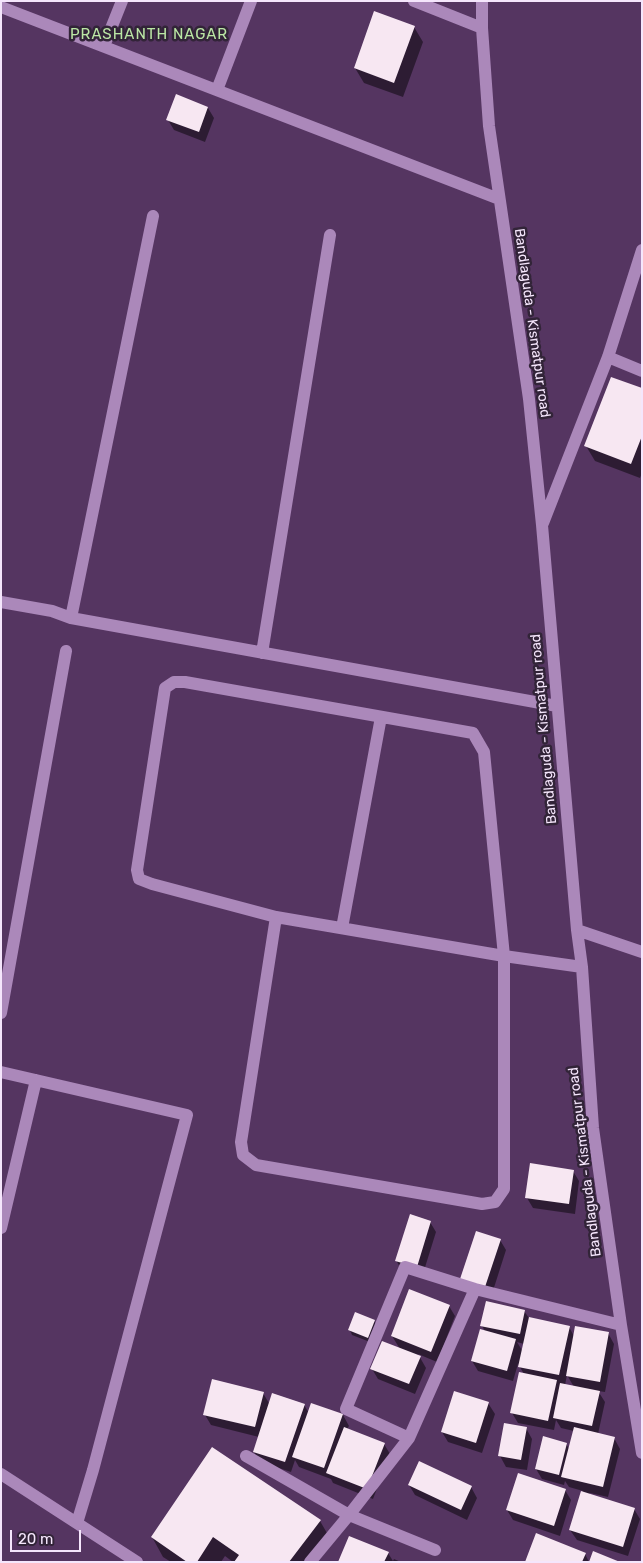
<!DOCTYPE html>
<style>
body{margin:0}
#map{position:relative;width:643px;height:1563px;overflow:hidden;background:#553561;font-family:Rubik,sans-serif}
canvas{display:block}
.frame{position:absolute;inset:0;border:2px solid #f5e6fc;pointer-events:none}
.scale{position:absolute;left:10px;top:1530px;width:71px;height:22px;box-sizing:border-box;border:2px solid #f5e6fc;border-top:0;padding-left:6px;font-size:15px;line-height:18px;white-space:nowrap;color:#f5e6fc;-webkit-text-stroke:4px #322438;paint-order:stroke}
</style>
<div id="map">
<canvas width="643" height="1563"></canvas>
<div class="frame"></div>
<div class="scale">20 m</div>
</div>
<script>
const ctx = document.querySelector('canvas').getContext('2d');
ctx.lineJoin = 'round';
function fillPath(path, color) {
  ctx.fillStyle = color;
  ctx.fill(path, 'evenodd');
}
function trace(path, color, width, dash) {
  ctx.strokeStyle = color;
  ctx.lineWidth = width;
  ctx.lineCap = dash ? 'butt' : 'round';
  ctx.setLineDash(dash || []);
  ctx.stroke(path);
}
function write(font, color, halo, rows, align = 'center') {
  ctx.font = font + ' Rubik,sans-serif';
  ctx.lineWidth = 5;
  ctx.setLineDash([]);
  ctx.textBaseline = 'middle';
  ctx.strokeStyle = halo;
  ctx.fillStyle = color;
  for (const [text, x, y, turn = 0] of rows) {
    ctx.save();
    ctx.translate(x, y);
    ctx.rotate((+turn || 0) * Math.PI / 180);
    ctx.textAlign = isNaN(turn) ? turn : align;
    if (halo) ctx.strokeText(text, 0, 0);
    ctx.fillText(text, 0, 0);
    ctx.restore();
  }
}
fillPath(new Path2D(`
 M414 27 423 42 403 97 364 83 355 68Z
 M208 108 214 118 205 142 174 130 168 120Z
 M642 390V473L640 478 595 461 586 446Z
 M573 1171 579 1181 575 1214 533 1208 527 1198Z
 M430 1222 436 1232 422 1277 402 1271 396 1260Z
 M500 1240 506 1250 491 1297 468 1289Z
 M449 1306 455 1316 437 1362 418 1354 426 1368 415 1394 378 1379 372 1369 400 1349 392 1336Z
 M524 1311 529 1318 569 1327 574 1336 608 1333 614 1344 605 1392 598 1391 605 1402 598 1434 614 1438 620 1449 608 1497 590 1493 589 1495 634 1509 640 1519 628 1556 577 1540 570 1530 583 1491 569 1487 565 1481 564 1485 542 1479 536 1469 566 1444 570 1450 574 1431 561 1428 556 1420 554 1430 518 1423 512 1413 524 1374 518 1364 513 1381 478 1371 472 1361 485 1331 482 1326ZM517 1342 524 1344 523 1352ZM567 1375 574 1387 565 1385Z
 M374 1321 377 1326 370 1342 352 1335 350 1330Z
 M263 1393 270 1405H304L309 1413 312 1404 343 1415 349 1426 347 1429 384 1444 390 1454 373 1499 333 1483 331 1479 299 1467 295 1460 291 1472 260 1462 254 1452 259 1437 211 1425 205 1415Z
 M488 1403 495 1414 482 1453 448 1442 442 1432Z
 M526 1428 532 1439 527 1470 506 1467 500 1456Z
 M409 1485 471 1487 477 1498 467 1520 415 1495Z
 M565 1490 571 1500 560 1536 513 1520 507 1510Z
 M320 1521 331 1540 315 1562H233L225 1556 221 1562H171L163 1557 152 1537Z
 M388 1553 393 1561 394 1559 401 1562H339Z
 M585 1554 589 1562H526Z`), '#0007');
fillPath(new Path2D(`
 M374 11 415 26 394 83 354 68Z
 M176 94 208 107 199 132 166 120Z
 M611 377 642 388V436L631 464 584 446Z
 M530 1163 574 1170 569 1204 525 1198Z
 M410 1214 431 1221 417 1267 395 1261Z
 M476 1231 501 1239 485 1287 460 1279Z
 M409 1289 450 1305 431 1352 391 1336Z
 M486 1301 525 1310 520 1334 480 1326Z
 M355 1312 375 1320 368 1338 348 1330Z
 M529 1317 570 1326 559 1375 518 1367Z
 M575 1326 609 1332 600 1382 566 1376Z
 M480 1329 516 1339 507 1371 471 1361Z
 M382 1341 421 1356 409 1384 370 1369Z
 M519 1372 557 1380 548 1421 510 1413Z
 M212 1379 264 1392 255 1427 203 1415Z
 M560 1383 600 1391 592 1426 553 1418Z
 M454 1391 489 1402 476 1443 441 1432Z
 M272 1393 305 1404 285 1462 253 1452Z
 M311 1403 343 1414 324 1468 292 1457Z
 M504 1423 527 1427 521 1460 498 1456Z
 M344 1427 385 1443 367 1489 326 1473Z
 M574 1427 615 1437 603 1487 561 1477Z
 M543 1436 567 1443 559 1475 535 1469Z
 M212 1447 321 1520 289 1562H234L239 1555 213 1537 197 1562H187L151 1537Z
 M419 1461 472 1486 461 1510 408 1485Z
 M518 1473 566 1489 554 1526 506 1510Z
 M581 1491 635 1508 623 1547 569 1530Z
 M536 1533 586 1553 582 1562H525Z
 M349 1536 389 1552 384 1562H338Z
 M593 1551 620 1562H589Z`), '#f7e7f2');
trace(new Path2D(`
 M414 1 482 28
 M482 1V28L489 126 529 399 542 525 577 930 582 967 593 1128 621 1325 642 1453
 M1 7 499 199
 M104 46 122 1
 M217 90 251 1
 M608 357 642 371
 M543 523 608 357 642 250
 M1 602 52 611 71 618 557 706
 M71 618 153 216
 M262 653 330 235
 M276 917 152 884 139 879 137 870 165 688 174 682H185L473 733 484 752 504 956V1189L495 1202 482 1204 256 1165 243 1155 241 1142 276 917 504 956 582 967
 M342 928 381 717
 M577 930 642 952
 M1 1013 66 651
 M1 1072 187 1115 93 1470 77 1523
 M1 1228 36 1080
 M409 1438 346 1409 405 1267 475 1289 621 1325
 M246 1456 349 1515 435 1550
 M1 1474 137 1562
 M310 1562 349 1515 409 1438 475 1289`), '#ab88ba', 12);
write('14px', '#f5e6fc', '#322438', [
 ["Bandlaguda - Kismatpur road",532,323,82],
 ["Bandlaguda - Kismatpur road",544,729,-95],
 ["Bandlaguda - Kismatpur road",585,1162,-97]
]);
ctx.letterSpacing = '1px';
write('15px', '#bbe7a5', '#322438', [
 ["PRASHANTH NAGAR",149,35]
]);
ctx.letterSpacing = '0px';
</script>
